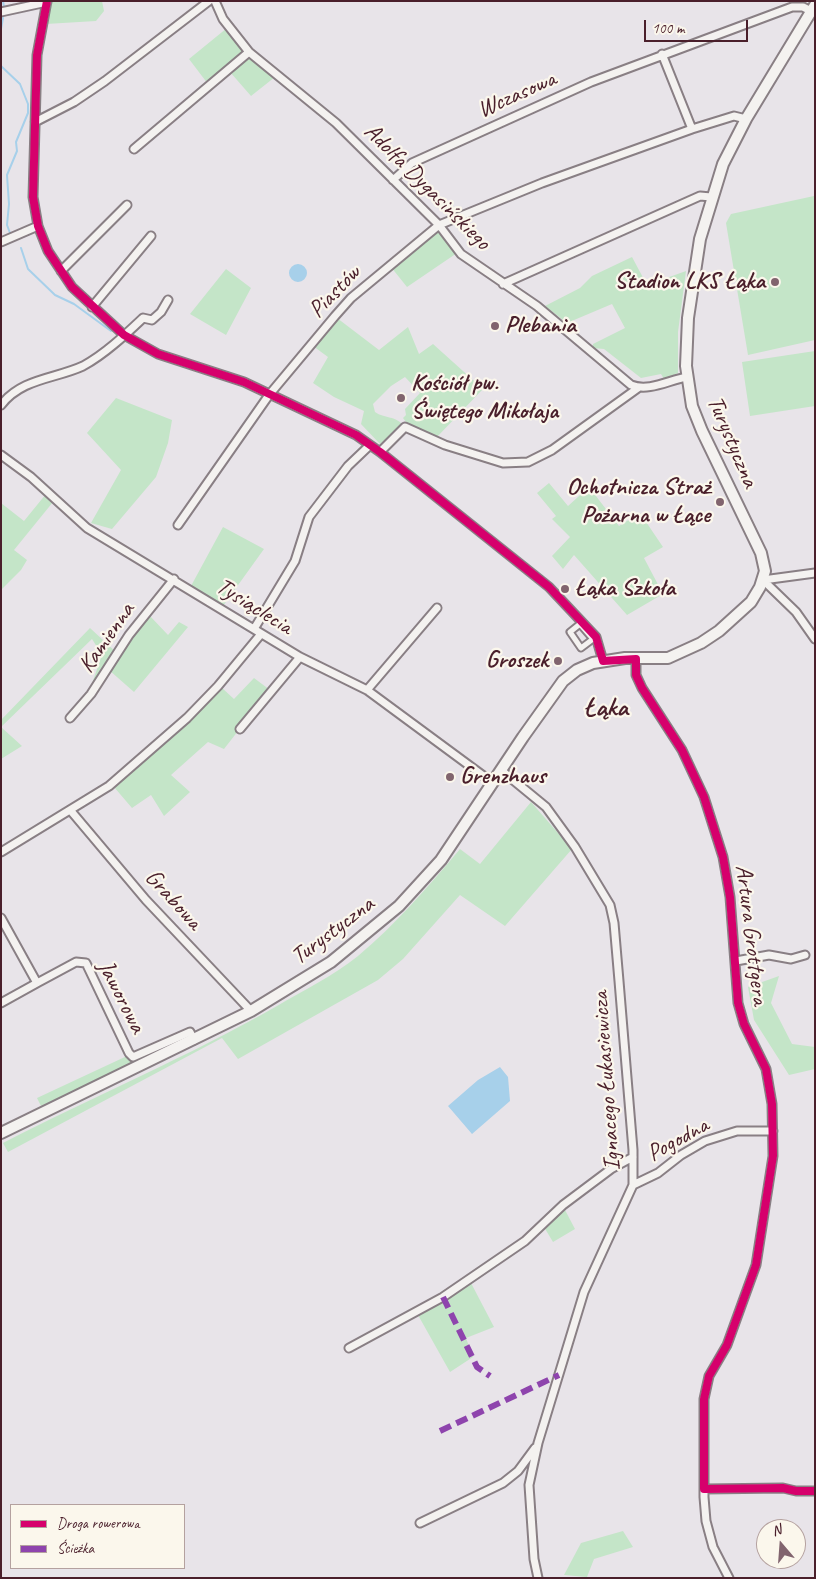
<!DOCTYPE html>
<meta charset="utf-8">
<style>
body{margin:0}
#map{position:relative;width:816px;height:1579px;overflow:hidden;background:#e8e4e9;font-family:Caveat,sans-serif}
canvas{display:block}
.frame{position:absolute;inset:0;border:2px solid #4a1f2b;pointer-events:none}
.legend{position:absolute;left:10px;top:1504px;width:175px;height:65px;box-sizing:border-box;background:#fbf7ec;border:1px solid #b4a19f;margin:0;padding:6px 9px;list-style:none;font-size:15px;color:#4a1f2b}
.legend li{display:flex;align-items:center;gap:10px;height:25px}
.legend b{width:25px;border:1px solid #b4a19f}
.north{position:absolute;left:756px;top:1519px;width:50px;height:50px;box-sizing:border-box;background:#fbf7ec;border:1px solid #b4a19f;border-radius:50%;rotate:342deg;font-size:14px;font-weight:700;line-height:20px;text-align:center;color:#4a1f2b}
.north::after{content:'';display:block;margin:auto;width:18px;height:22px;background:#81646e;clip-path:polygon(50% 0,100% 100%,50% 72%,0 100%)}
.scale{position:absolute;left:644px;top:20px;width:104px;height:22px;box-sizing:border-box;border:2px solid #4a1f2b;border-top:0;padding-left:6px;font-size:15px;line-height:18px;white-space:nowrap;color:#4a1f2b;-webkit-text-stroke:4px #fbf7ec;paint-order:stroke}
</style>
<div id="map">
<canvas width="816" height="1579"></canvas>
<div class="frame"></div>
<ul class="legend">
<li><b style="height:6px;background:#d6006c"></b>Droga rowerowa</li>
<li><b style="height:6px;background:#8e44ad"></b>Ścieżka</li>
</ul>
<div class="north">N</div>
<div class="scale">100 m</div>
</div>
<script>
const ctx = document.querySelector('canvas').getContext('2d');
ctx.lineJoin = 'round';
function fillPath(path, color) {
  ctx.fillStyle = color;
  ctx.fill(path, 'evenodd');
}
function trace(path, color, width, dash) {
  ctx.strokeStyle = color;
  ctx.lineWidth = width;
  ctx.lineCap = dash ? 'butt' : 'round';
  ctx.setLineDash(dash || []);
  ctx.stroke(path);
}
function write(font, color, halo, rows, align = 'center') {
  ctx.font = font + ' Caveat,sans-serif';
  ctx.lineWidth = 4.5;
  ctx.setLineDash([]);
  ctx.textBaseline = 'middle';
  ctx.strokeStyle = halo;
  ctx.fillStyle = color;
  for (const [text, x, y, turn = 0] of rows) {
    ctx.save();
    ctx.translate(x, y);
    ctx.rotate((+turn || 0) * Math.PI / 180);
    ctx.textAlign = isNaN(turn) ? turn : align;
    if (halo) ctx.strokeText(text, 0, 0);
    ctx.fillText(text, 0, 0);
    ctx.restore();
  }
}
fillPath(new Path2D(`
 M50 1H102L104 11 96 21 46 24Z
 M227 28 245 51 208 84 189 59Z
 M250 55 275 77 251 96 230 72Z
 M814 196 815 340 748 355 726 223 731 214Z
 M438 232 457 253 407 287 391 267 421 242Z
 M632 257 647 285 686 271 678 332V373L664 379 661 374 641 378 604 349 593 348V344L625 328 612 304 567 323 545 306 580 288 592 276Z
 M226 269 251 288 226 335 190 314Z
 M337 318 379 350 408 327 419 354 433 344 483 389 436 438 404 425 380 444 361 424 364 411 334 397 313 383 328 357 313 346ZM405 377 420 393 405 409 406 415 403 418 406 422 403 425C394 415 385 419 375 412L373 404 391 386Z
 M815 351V406L750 416 742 362Z
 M116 398 172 420 168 443 156 477 112 529 91 523 121 470 87 433Z
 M549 483 568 506 589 487 619 526 640 513 663 547 644 558 663 594 627 615 574 555 563 569 552 556 570 537 552 519 556 516 537 493Z
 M46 494 53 502 14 550 27 560 21 570 1 590V503L24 521Z
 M223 527 264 549 223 606 191 586Z
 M150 616 168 635 179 622 188 627 134 692 109 670 89 692 102 655 92 639 1 727 22 746 1 759V720L90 628 118 654Z
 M254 678 270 690 224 749 208 742 171 775 190 792 164 816 151 795 132 808 114 787 189 723 221 687 234 699Z
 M531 802 572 849 505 926 460 895 403 959 378 980 238 1059 222 1038 8 1152 3 1143C94 1096 188 1057 277 1006 304 990 333 976 358 956 396 924 428 887 460 849L480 864Z
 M779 976 771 1003 792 1044 815 1047V1069L789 1075 754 1020 748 987Z
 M174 1040 179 1041 41 1106 37 1098 127 1056Z
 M565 1210 575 1229 553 1242 544 1227Z
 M471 1283 494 1327 466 1338 473 1357 450 1372 418 1315Z
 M623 1531 633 1547 594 1559 587 1577 564 1575 581 1543Z`), '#c4e5c8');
fillPath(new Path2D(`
 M289 273a9 9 0 1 1 18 0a9 9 0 1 1-18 0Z
 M500 1067 508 1077 510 1101 472 1134 448 1106 478 1080Z`), '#a7d0ea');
trace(new Path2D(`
 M3 1 4 7
 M1 29 3 18
 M1 66 20 84 28 104V113L16 142 17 151 7 175 9 204 7 225 10 233
 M21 248 28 269 55 295 74 304 111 331`), '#a7d0ea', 2);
const pedestrian = new Path2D(`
 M580 624 593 639 581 648 570 632Z`);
const minor = new Path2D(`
 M47 1 37 55 33 197 38 226 48 251 72 287 124 335 158 354 244 382 356 435 380 452 549 587 596 637 603 661
 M215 1 223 19 249 52 336 123 439 225 461 254 537 306 631 385C649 392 669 380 687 377
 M1 12 47 2
 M662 54 692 129
 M35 122 74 102 105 81 209 1
 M134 149 249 52
 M393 180 412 163 591 82 792 7H803L811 11
 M1 242 38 226
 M61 271 127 205
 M503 284 700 196 711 197
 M92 307 151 236
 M1 405C22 378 55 379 83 366 105 354 125 335 143 318L152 320 161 312 168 300
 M380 452 405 427 445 445 503 463 528 462 552 450 638 388
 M1 455 31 477 87 528 300 657 367 690 493 783
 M178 525 269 395 335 316 351 298 439 225 542 183 692 129 734 116 746 119
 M815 573 763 580 796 612 815 639
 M254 629 295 561 309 517 348 466 370 445
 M636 659V675L642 688 682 750 704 797 723 857 730 897 738 1003 744 1024 766 1069 772 1104 773 1156 756 1265 727 1345 709 1376 704 1399V1497L706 1521 713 1547 729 1578
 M367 690 437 608
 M70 718 91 694 129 635 174 579
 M240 729 300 657
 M501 770 546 807 575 847 610 905 614 923 619 981 633 1150V1185L584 1292 538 1443 529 1485 534 1559 538 1578
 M71 811 146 900 251 1011
 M1 852 109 786 187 718 218 686 261 634
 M1 918 37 983 76 962 86 963 129 1053 133 1057 190 1032 194 1040
 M736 961 769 955 791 959 805 955
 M1 1003 37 983
 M633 1185 658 1173 681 1155 705 1141 737 1131H773
 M349 1348 443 1297 525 1241 563 1205 611 1169 633 1157
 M704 1489 783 1488 796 1491H815
 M420 1523 503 1483 518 1471 535 1448`);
const secondary = new Path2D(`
 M1 1133 251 1011 331 962 399 906 441 860 523 737 563 681 577 670 593 663 625 658H668L701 643 719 631 751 602 760 587 765 571 761 553 702 431 692 406 686 366 688 318 700 239 723 164 746 119 815 5`);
trace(pedestrian, '#897f84', 9);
trace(minor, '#897f84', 11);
trace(secondary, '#897f84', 14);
trace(pedestrian, '#f4f2f0', 5);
trace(minor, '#f4f2f0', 7);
trace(secondary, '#f4f2f0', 10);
trace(new Path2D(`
 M443 1297 477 1367 490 1376
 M440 1431 559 1375`), '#8e44ad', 6, [12, 6]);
trace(new Path2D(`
 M47 1 37 55 33 197 38 226 48 251 72 287 124 335 158 354 244 382 356 435 380 452 549 587 596 637 603 661 636 659V675L642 688 682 750 704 797 723 857 730 897 738 1003 744 1024 766 1069 772 1104 773 1156 756 1265 727 1345 709 1376 704 1399V1489L783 1488 796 1491H815`), '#d6006c', 8);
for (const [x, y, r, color] of [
 [775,282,5,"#81646e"],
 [495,326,5,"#81646e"],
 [401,398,5,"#81646e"],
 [720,502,5,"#81646e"],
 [565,589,5,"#81646e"],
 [558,661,5,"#81646e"],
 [450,777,5,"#81646e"]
]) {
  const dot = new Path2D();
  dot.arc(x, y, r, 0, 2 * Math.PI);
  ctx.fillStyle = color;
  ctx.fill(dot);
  trace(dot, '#fbf7ec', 2);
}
write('24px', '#4a1f2b', '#fbf7ec', [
 ["Wczasowa",517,95,-24],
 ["Adolfa Dygasińskiego",427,187,45],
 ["Piastów",335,292,-46],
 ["Turystyczna",732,442,67],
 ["Tysiąclecia",254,607,32],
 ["Kamienna",107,638,-55],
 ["Grabowa",173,900,48],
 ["Turystyczna",333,931,-37],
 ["Artura Grottgera",751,935,83],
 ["Jaworowa",121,997,63],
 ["Ignacego Łukasiewicza",607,1081,-94],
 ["Pogodna",678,1140,-29]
]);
write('bold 24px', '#4a1f2b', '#fbf7ec', [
 ["Stadion LKS Łąka",765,282,"right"],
 ["Plebania",505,326],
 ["Kościół pw.",411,384],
 ["Świętego Mikołaja",411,412],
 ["Ochotnicza Straż",710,488,"right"],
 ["Pożarna w Łące",710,516,"right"],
 ["Łąka Szkoła",575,589],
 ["Groszek",548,661,"right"],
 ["Grenzhaus",460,777]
], 'left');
write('bold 26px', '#4a1f2b', '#fbf7ec', [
 ["Łąka",606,708]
]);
</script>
